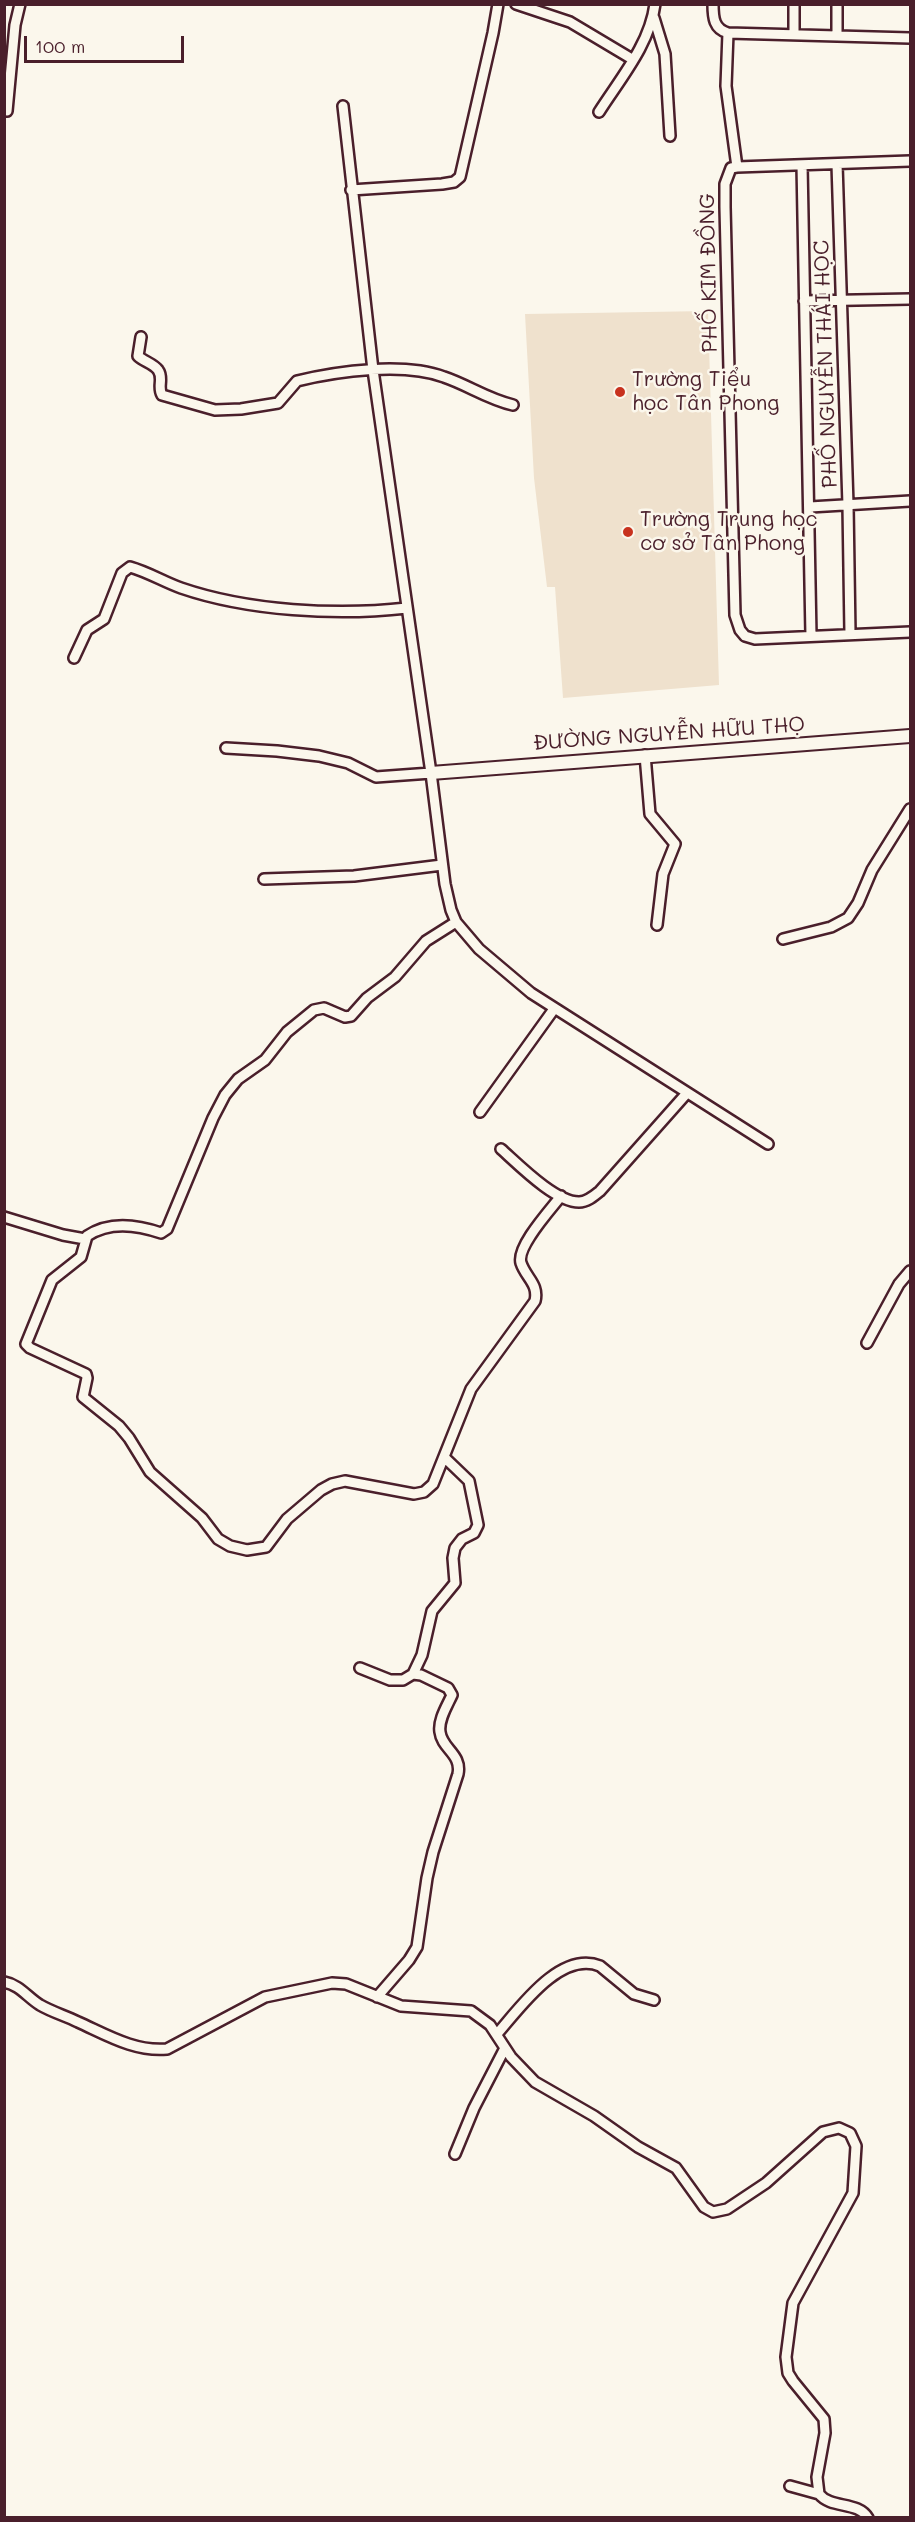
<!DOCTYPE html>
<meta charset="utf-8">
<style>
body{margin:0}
#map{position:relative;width:915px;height:2522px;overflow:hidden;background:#fbf7ec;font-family:Mali,sans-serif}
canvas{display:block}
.frame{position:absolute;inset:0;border:6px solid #4a1f2b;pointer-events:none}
.scale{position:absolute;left:24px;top:36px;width:160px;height:27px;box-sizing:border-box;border:3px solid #4a1f2b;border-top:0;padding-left:8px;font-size:18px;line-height:21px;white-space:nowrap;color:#4a1f2b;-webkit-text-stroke:4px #fbf7ec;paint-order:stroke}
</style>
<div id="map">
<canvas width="915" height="2522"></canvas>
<div class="frame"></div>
<div class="scale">100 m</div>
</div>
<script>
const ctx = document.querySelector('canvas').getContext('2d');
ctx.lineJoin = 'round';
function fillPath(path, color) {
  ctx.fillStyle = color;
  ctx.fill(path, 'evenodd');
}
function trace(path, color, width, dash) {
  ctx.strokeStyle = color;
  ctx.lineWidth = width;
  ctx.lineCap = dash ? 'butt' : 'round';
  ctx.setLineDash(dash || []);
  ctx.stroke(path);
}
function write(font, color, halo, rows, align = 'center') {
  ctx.font = font + ' Mali,sans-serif';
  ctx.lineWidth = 5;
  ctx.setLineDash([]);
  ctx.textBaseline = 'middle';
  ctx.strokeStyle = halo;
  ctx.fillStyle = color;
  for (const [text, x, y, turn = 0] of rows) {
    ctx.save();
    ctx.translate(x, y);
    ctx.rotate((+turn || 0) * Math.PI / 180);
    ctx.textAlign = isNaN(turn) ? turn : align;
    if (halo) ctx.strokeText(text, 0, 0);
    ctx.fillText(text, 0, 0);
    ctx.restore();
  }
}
fillPath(new Path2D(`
 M708 311 719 685 563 698 555 587H547L534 478 525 314Z`), '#efe1cd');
const minor = new Path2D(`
 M516 4 570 22 632 59
 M713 4C713 18 714 29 728 33L910 38
 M837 4V36
 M654 18 665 54 670 136
 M728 33 726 86 737 167
 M794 34V4
 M343 106 373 370 431 773 445 884 451 910 456 922 479 949 531 993 768 1144
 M7 111 15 25 20 4
 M599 112C620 79 650 44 655 4
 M910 161 737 167 731 168 725 184V207L735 615 740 630 745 636 755 639 910 632
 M837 164 848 505 850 634
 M802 165 811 636
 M351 190 442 184 454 182 460 177 493 33 498 4
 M804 301 910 299
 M141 337 138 356C143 361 154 364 158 370 164 378 157 387 162 395L215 410 241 409 278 403 297 381C338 371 404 362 444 377 468 385 487 399 513 405
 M810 507 910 501
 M74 658 87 630 104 619 122 573 130 567C148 572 164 582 181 588 248 611 337 616 407 608
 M226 748 277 751 319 756 348 763 376 777 431 773
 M645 755 650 814 675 844 663 874 657 925
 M264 879 354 876 442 865
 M456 922 426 941 395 977 367 998 351 1016 345 1017 324 1008 314 1010 287 1032 265 1060 238 1079 225 1095 213 1118 167 1229 161 1233C138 1225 109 1221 87 1236L81 1257 52 1280 26 1344 30 1348 86 1374 87 1378 83 1397 119 1426 129 1438 150 1472 202 1518 218 1539 230 1546 247 1550 266 1547 287 1519 321 1490 332 1484 345 1481 414 1494 424 1492 433 1484 471 1389 535 1301C539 1284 526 1278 521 1263 516 1247 551 1209 561 1196
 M783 939 831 927 848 918 858 903 872 870 910 809
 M480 1112 554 1009
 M501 1149C518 1164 555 1202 579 1202 587 1202 594 1196 600 1191L687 1093
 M4 1217 63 1235 85 1239
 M867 1343 899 1284 910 1271
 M360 1668 390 1680H403L413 1674 421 1675 448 1688 452 1695C447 1706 438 1720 440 1732 442 1749 462 1754 458 1774L433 1852 427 1878 417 1947 409 1960 377 1997
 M413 1674 422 1655 432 1611 455 1583 453 1558 455 1548 462 1539 474 1533 478 1525 469 1481 444 1457
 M4 1982C20 1985 27 1997 40 2005 52 2012 66 2016 78 2022 107 2035 135 2052 167 2049L265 1997 332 1983 346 1984 401 2006 471 2011 490 2025 511 2057 535 2082 594 2116 638 2147 676 2168 704 2207 713 2212 727 2209 766 2183 823 2132 839 2128 850 2133 856 2146 853 2193 793 2303 786 2357 788 2373 793 2381 824 2419 825 2433 817 2477 819 2494C831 2509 858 2501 868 2518
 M497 2034C519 2009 560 1950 600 1966L634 1994 654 2000
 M455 2154 474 2108 505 2048
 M790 2486 819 2494`);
const tertiary = new Path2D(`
 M431 773 910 736`);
trace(minor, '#4a1f2b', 14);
trace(tertiary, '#4a1f2b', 16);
trace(minor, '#fbf7ec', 9);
trace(tertiary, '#fbf7ec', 12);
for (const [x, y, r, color] of [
 [620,392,6,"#c8321e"],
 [628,532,6,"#c8321e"]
]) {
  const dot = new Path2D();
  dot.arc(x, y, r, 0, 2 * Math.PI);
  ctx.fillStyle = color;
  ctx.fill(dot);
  trace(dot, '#fbf7ec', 2);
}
write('21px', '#4a1f2b', '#fbf7ec', [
 ["PHỐ KIM ĐỒNG",709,273,-91],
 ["PHỐ NGUYỄN THÁI HỌC",826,364,-92],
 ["ĐƯỜNG NGUYỄN HỮU THỌ",669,734,-4]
]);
write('21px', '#4a1f2b', '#fbf7ec', [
 ["Trường Tiểu",632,380],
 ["học Tân Phong",632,404],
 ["Trường Trung học",640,520],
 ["cơ sở Tân Phong",640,544]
], 'left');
</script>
